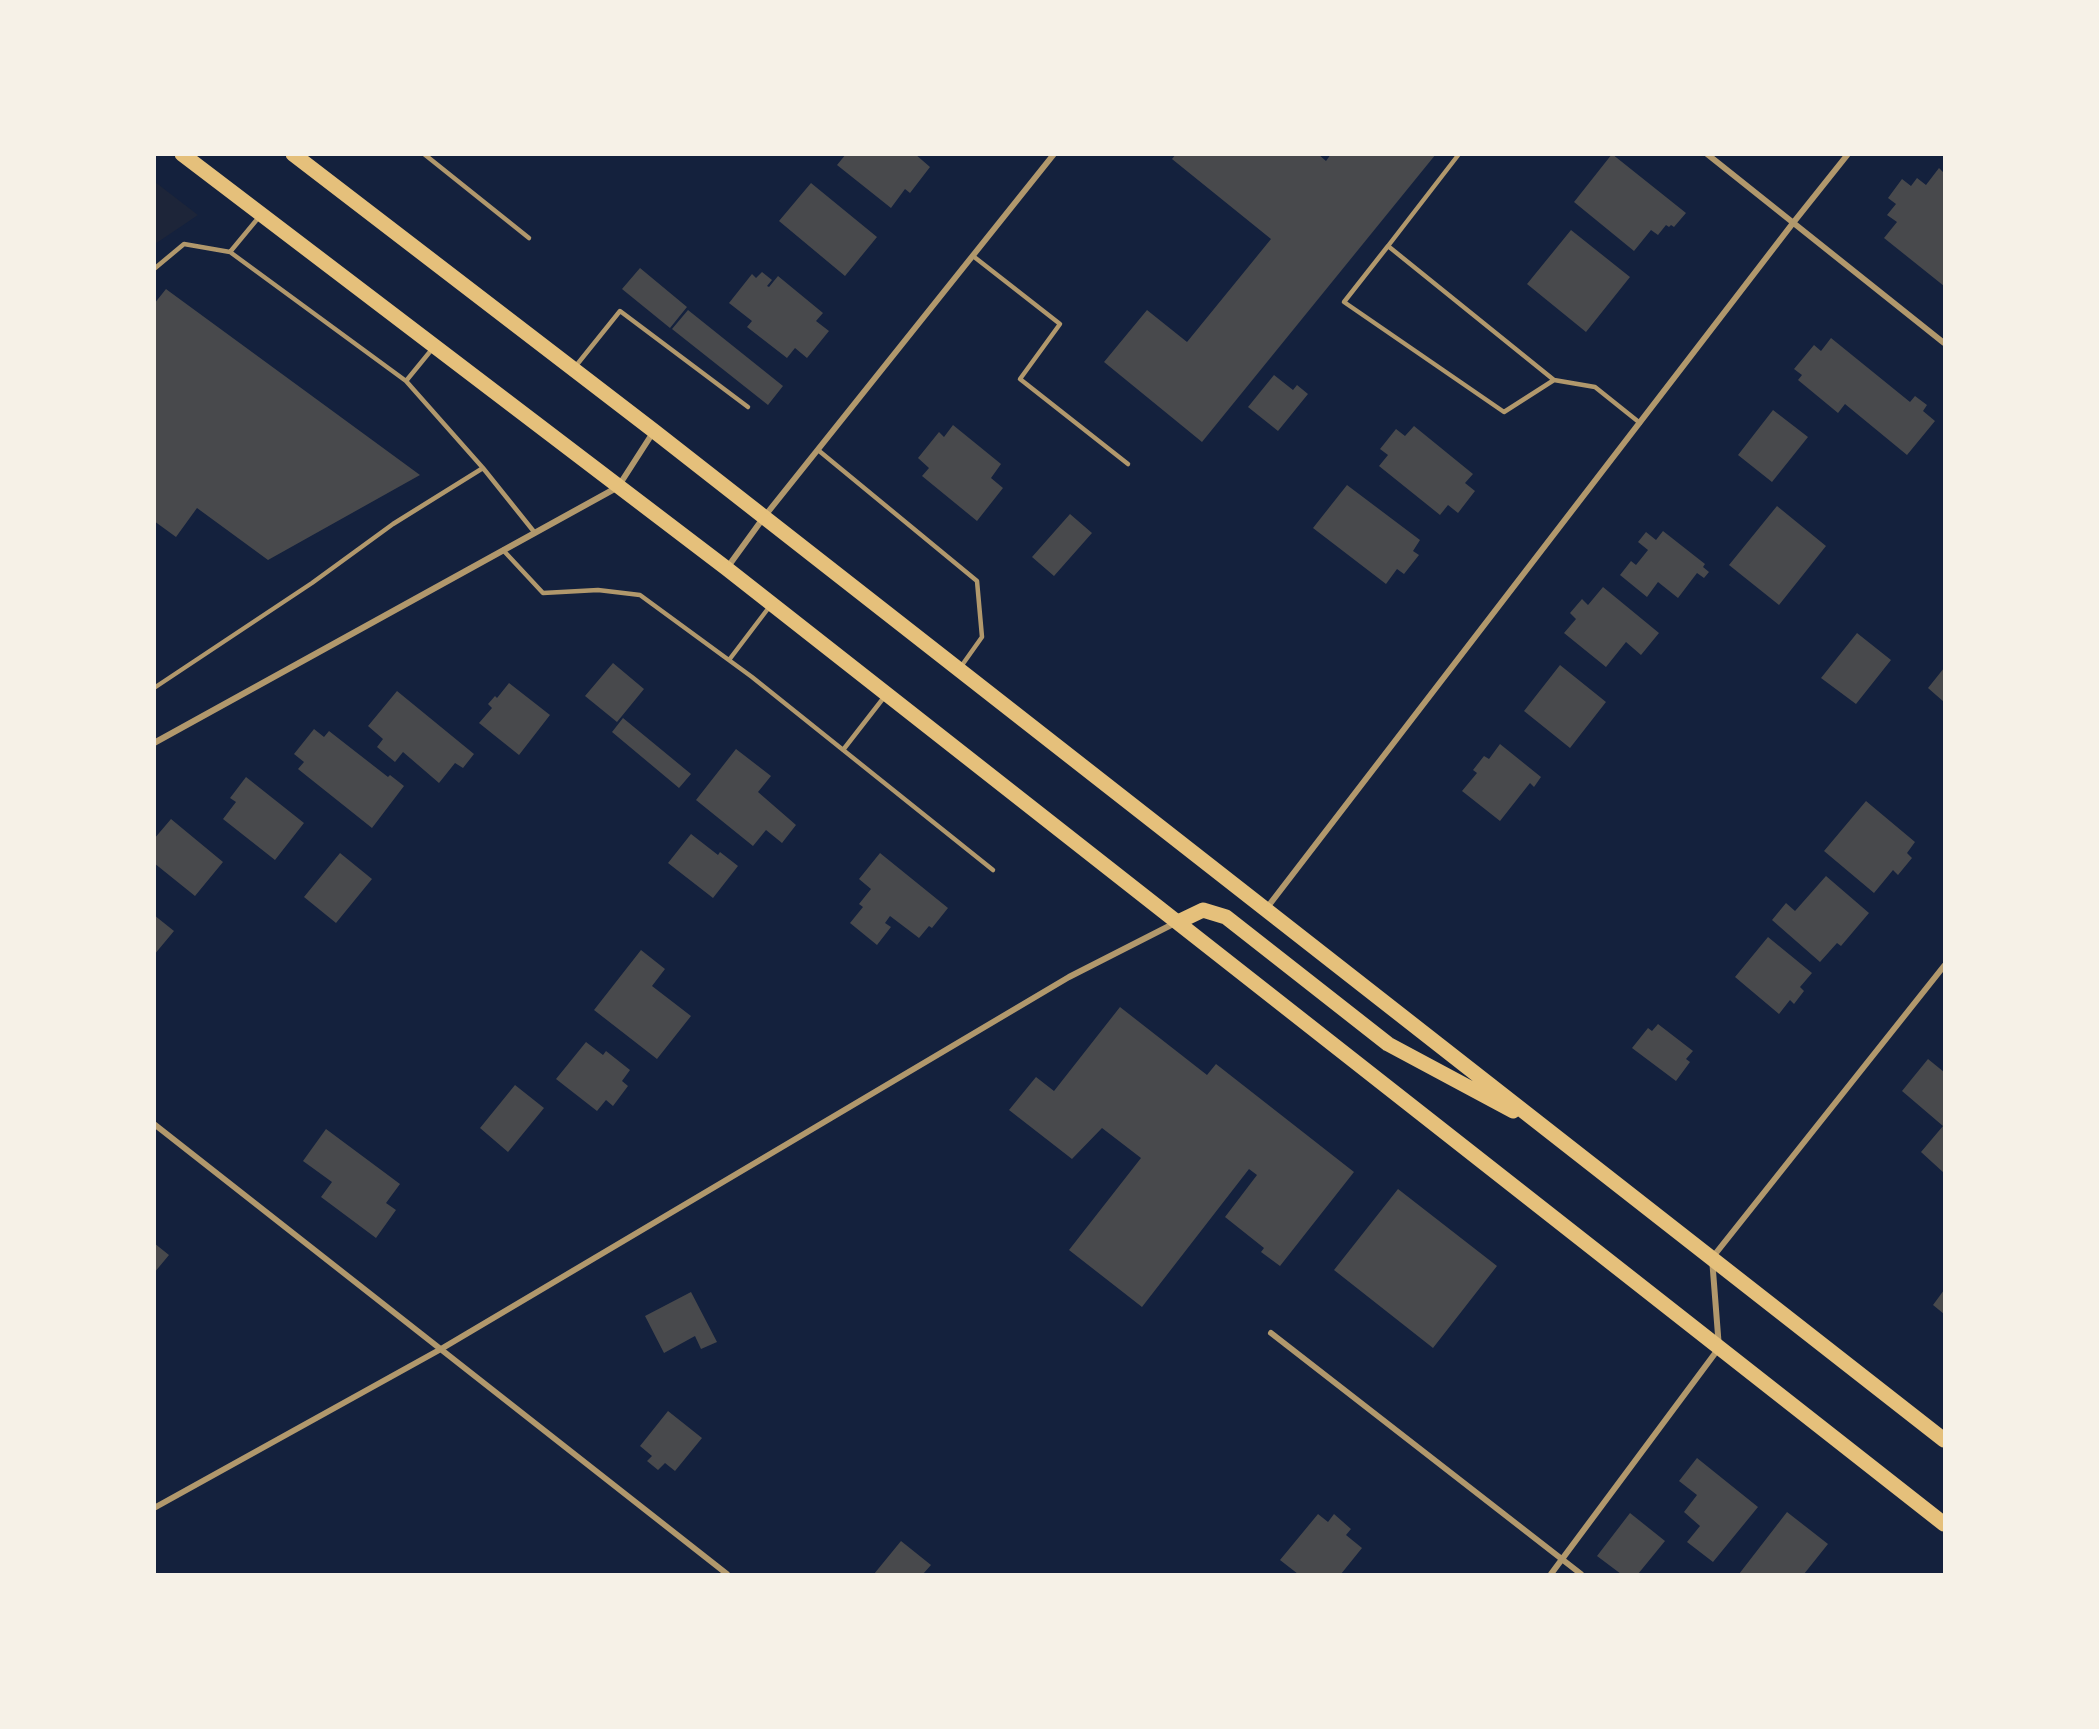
<!DOCTYPE html>
<style>
body{margin:0}
#map{position:relative;width:2099px;height:1729px;overflow:hidden;background:#14213d;font-family:"Sofia Sans Condensed",sans-serif}
canvas{display:block}
.frame{position:absolute;inset:0;border:156px solid #f6f1e7;pointer-events:none}
</style>
<div id="map">
<canvas width="2099" height="1729"></canvas>
<div class="frame"></div>
</div>
<script>
const ctx = document.querySelector('canvas').getContext('2d');
ctx.lineJoin = 'round';
function fillPath(path, color) {
  ctx.fillStyle = color;
  ctx.fill(path, 'evenodd');
}
function trace(path, color, width, dash) {
  ctx.strokeStyle = color;
  ctx.lineWidth = width;
  ctx.lineCap = dash ? 'butt' : 'round';
  ctx.setLineDash(dash || []);
  ctx.stroke(path);
}
fillPath(new Path2D(`
 M155 182 198 215 155 244H154Z`), '#1d2539');
fillPath(new Path2D(`
 M846 154H915L930 167 910 193 905 189 891 208 837 165Z
 M1176 154H1318L1326 161 1331 154H1436L1202 442 1104 362 1147 310 1187 342 1271 239 1172 159Z
 M1612 154 1686 213 1674 227 1671 225 1669 227 1666 225 1658 235 1651 230 1634 251 1574 202Z
 M1939 168 1944 173V286L1884 238 1897 222 1887 215 1896 204 1888 198 1902 179 1911 186 1917 178 1926 185Z
 M811 183 877 237 845 276 779 221Z
 M1571 230 1630 277 1586 332 1527 284Z
 M640 268 687 307 670 328 622 289Z
 M762 272 772 280 767 286 769 287 778 276 823 313 816 321 829 331 807 358 795 348 787 358 747 327 752 321 729 303 752 274 756 278Z
 M166 289 170 292 420 475 268 560 197 508 176 537 154 521V304Z
 M688 310 783 386 768 405 672 329Z
 M1831 338 1910 402 1915 396 1927 405 1923 411 1935 421 1907 455 1845 404 1838 413 1798 380 1802 375 1794 369 1814 345 1821 351Z
 M1274 375 1293 390 1297 385 1308 394 1278 431 1248 407Z
 M1773 410 1808 437 1772 482 1738 455Z
 M953 425 1001 464 991 478 1003 488 977 521 922 476 929 468 918 458 939 432 944 437Z
 M1414 426 1473 474 1465 483 1475 491 1458 513 1448 505 1440 515 1379 466 1388 455 1380 449 1396 429 1405 436Z
 M1347 485 1420 540 1413 551 1419 555 1404 574 1397 569 1386 584 1313 528Z
 M1777 506 1826 546 1779 605 1729 565Z
 M1070 514 1092 533 1054 576 1032 557Z
 M1663 531 1705 564 1703 567 1709 572 1704 578 1697 573 1678 598 1658 582 1647 597 1620 575 1631 561 1636 565 1648 550 1638 542 1646 532 1656 540Z
 M1603 587 1659 633 1641 655 1626 642 1606 667 1564 633 1576 619 1570 613 1582 599 1588 605Z
 M1857 633 1891 660 1856 704 1821 678Z
 M613 663 644 689 617 722 585 696Z
 M1560 665 1606 702 1570 748 1524 711Z
 M1944 668V702L1928 688Z
 M509 683 550 715 519 755 479 723 492 708 488 704 495 696 497 698Z
 M397 691 474 754 463 768 455 763 439 783 403 752 395 762 377 747 383 739 368 726Z
 M623 718 691 774 679 788 612 732Z
 M314 729 324 737 329 731 388 777 390 775 404 786 372 828 298 769 304 762 294 754Z
 M1500 744 1541 777 1534 787 1530 783 1500 821 1462 791 1477 773 1473 770 1484 756 1489 759Z
 M736 749 771 776 758 792 796 825 782 843 766 830 753 846 696 800Z
 M246 777 304 823 275 860 223 819 236 802 230 798Z
 M1866 801 1915 842 1907 853 1912 858 1898 875 1893 870 1874 893 1824 851Z
 M171 819 223 862 195 896 154 863V839Z
 M691 834 718 855 720 852 738 866 713 898 668 863Z
 M340 853 372 879 336 923 304 897Z
 M880 853 948 908 932 928 929 926 919 938 890 916 885 923 891 927 877 945 850 923 863 907 859 904 871 889 859 879Z
 M1826 876 1869 913 1841 946 1837 943 1820 962 1772 920 1786 903 1795 911Z
 M154 915 174 931 154 955Z
 M1768 937 1812 973 1800 987 1804 991 1794 1004 1790 1000 1779 1014 1735 977Z
 M641 950 665 969 652 986 691 1016 657 1059 594 1010Z
 M1120 1007 1207 1075 1216 1064 1354 1172 1280 1266 1261 1252 1264 1248 1225 1217 1257 1175 1249 1169 1142 1307 1069 1250 1141 1158 1102 1128 1072 1159 1009 1110 1036 1077 1054 1091Z
 M1658 1024 1693 1051 1686 1059 1690 1062 1676 1081 1632 1048 1648 1028 1652 1031Z
 M586 1042 603 1055 606 1051 630 1070 622 1081 628 1086 613 1106 606 1100 597 1111 556 1079Z
 M1928 1059 1944 1072V1173L1921 1152 1943 1126 1902 1091Z
 M515 1085 544 1108 508 1152 480 1128Z
 M326 1129 400 1184 386 1203 396 1210 376 1238 321 1197 332 1182 303 1161Z
 M1398 1189 1497 1266 1433 1348 1334 1270Z
 M154 1243 169 1255 154 1273Z
 M1944 1290V1314L1933 1305Z
 M691 1292 717 1342 701 1349 695 1336 664 1353 645 1316Z
 M668 1411 702 1438 675 1471 665 1463 658 1470 647 1461 652 1456 640 1446Z
 M1697 1458 1758 1507 1713 1562 1687 1542 1700 1526 1684 1512 1697 1495 1679 1481Z
 M1787 1512 1828 1544 1804 1574H1739Z
 M1630 1513 1665 1541 1638 1574H1621L1597 1556Z
 M1318 1514 1328 1522 1334 1514 1351 1529 1346 1535 1362 1548 1341 1574H1298L1280 1560Z
 M901 1541 931 1565 923 1574H874Z`), '#48494c');
trace(new Path2D(`
 M424 154 529 238
 M1459 154 1388 246 1554 380 1595 387 1640 423
 M1388 246 1344 302 1504 412 1554 380
 M230 252 259 217
 M973 256 1060 324 1020 379 1128 464
 M154 269 184 244 230 252 406 381 483 468 393 524 312 583 154 688
 M575 367 620 311 748 407
 M406 381 433 348
 M818 450 977 581 982 637 960 668
 M483 468 535 533
 M503 550 543 593 598 590 640 595 752 677 993 870
 M729 660 770 606
 M843 750 885 696`), '#b1986c', 4.5);
trace(new Path2D(`
 M1707 154 1944 343
 M727 568 764 517 1054 154
 M154 743 618 487 654 431
 M1266 909 1793 223 1848 154
 M154 1124 727 1574
 M1271 1333 1581 1574
 M154 1508 441 1349 1069 977 1177 922
 M1551 1574 1719 1348 1712 1258 1944 966`), '#b1986c', 6);
trace(new Path2D(`
 M182 154 726 568 1944 1524
 M293 154 654 431 1944 1440
 M1178 922 1203 910 1226 917 1388 1044 1513 1111`), '#e5c07b', 15);
</script>
